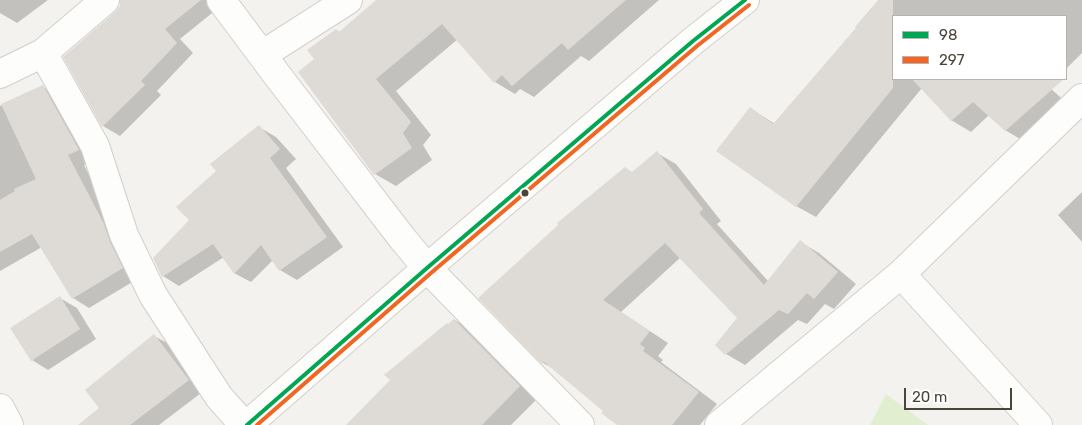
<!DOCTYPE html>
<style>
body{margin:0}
#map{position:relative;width:1082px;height:425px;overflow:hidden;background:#f4f2ee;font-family:Rubik,sans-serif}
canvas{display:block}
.legend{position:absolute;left:892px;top:15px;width:175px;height:65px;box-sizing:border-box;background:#fff;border:1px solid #b7b4b0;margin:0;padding:6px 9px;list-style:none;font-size:15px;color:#4b4439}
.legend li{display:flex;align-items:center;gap:10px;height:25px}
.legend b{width:25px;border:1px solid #b7b4b0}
.scale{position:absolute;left:904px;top:388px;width:108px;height:22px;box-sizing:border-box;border:2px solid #4b4439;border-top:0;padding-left:6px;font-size:15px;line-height:18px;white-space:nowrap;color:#4b4439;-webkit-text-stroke:4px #fff;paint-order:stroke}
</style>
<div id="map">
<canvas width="1082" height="425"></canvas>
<ul class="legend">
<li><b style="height:6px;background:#00a651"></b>98</li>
<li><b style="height:6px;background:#f26522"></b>297</li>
</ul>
<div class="scale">20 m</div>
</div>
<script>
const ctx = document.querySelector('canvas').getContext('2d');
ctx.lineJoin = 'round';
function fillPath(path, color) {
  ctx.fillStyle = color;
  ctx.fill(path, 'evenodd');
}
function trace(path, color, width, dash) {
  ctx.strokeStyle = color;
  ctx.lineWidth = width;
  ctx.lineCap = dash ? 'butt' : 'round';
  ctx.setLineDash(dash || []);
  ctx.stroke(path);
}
fillPath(new Path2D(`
 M886 394 928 425H870Z`), '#e1eecf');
fillPath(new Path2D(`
 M0 0H48L17 23 0 13Z
 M121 0H209L217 9 180 39 193 53 157 91 161 95 120 136 103 126 64 57 116 13 121 6Z
 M377 0H659L589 61 581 56 534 97 520 89 515 94 495 82 458 39 396 91 431 135 423 145 432 160 396 186 375 174 299 72 315 59 336 30 340 32Z
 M880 0H1082V53L1066 69V16H893V79H1057L1049 87 1068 104 1025 142 1005 130 989 115 971 132 951 120 922 88 816 217 796 206 750 108 775 124Z
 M43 87 60 96 95 160 84 165 120 235 139 278 89 308 73 298 42 247 0 271V106Z
 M259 127 276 137 296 159 286 168 343 247 297 280 280 270 273 260 251 282 234 273 224 257 179 286 163 276 218 171Z
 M657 153 676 164 721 221 717 224 768 281 800 242 819 253 856 284 834 309 825 304 807 324 798 320 745 365 726 354 739 318 681 257 621 312 668 343 658 356 663 360 661 362 717 404 700 425H619L605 411 556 370 543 363 479 298Z
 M1082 192V242L1058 215Z
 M60 298 77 308 96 339 48 370 32 360Z
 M455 320 473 331 538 398 511 425H350Z
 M154 336 171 345 205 390 159 425H80L101 408Z`), '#0003');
fillPath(new Path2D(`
 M120 0H201L165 29 177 43 141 81 145 85 102 127 63 57 115 12 120 6Z
 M376 0H626L568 50 562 43 512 86 502 75 494 83 442 24 376 79 411 122 403 133 412 148 374 175 298 72 314 59 307 50 336 29 339 32Z
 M878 0H893V88L796 207 716 151 750 107 773 124 856 28 855 27Z
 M912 79H1064L1005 131 973 102 951 121Z
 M43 85 79 150 68 155 104 224 110 242 123 268 72 299 32 234 0 252V200L15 191 14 189 36 179 1 104Z
 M259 125 280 149 270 158 327 237 279 271 261 245 234 274 213 244 162 277 153 258 189 220 176 207 216 171 210 164Z
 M657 151 703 209 699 213 764 285 800 240 838 272 814 299 807 293 788 314 779 310 725 355 715 345 737 318 665 243 603 300 650 331 640 344 645 348 643 351 699 392 672 425H617L601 413 603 411 544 362 542 364 478 298 558 225 557 223 625 167 632 172Z
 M60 296 80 329 31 361 10 328Z
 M454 319 520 386 482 425H346L390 380 384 375 447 323 448 324Z
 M154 334 189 380 130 425H78L99 408 85 390Z`), '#dedbd6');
const minor = new Path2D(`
 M221 0 277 75 402 238 427 268 580 425
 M43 53 95 146 124 235 153 295 219 397 244 425
 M262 55 348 0
 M0 74 43 53 105 0
 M901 274 1038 425
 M0 408 9 425
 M719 425 901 274 1082 98`);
const tertiary = new Path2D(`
 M247 425 427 268 693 41 745 0`);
trace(minor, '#d2d0cb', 30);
trace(tertiary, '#d2d0cb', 30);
trace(minor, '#fdfdfc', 28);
trace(tertiary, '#fdfdfc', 28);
trace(new Path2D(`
 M247 425 427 268 693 41 745 0`), '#00a651', 4);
trace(new Path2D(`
 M257 425 431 273 697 46 749 5`), '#f26522', 4);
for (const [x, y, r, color] of [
 [525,193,4.5,"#4b4439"]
]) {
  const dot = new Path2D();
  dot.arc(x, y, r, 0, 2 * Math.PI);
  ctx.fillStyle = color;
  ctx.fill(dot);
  trace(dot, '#fff', 2);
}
</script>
